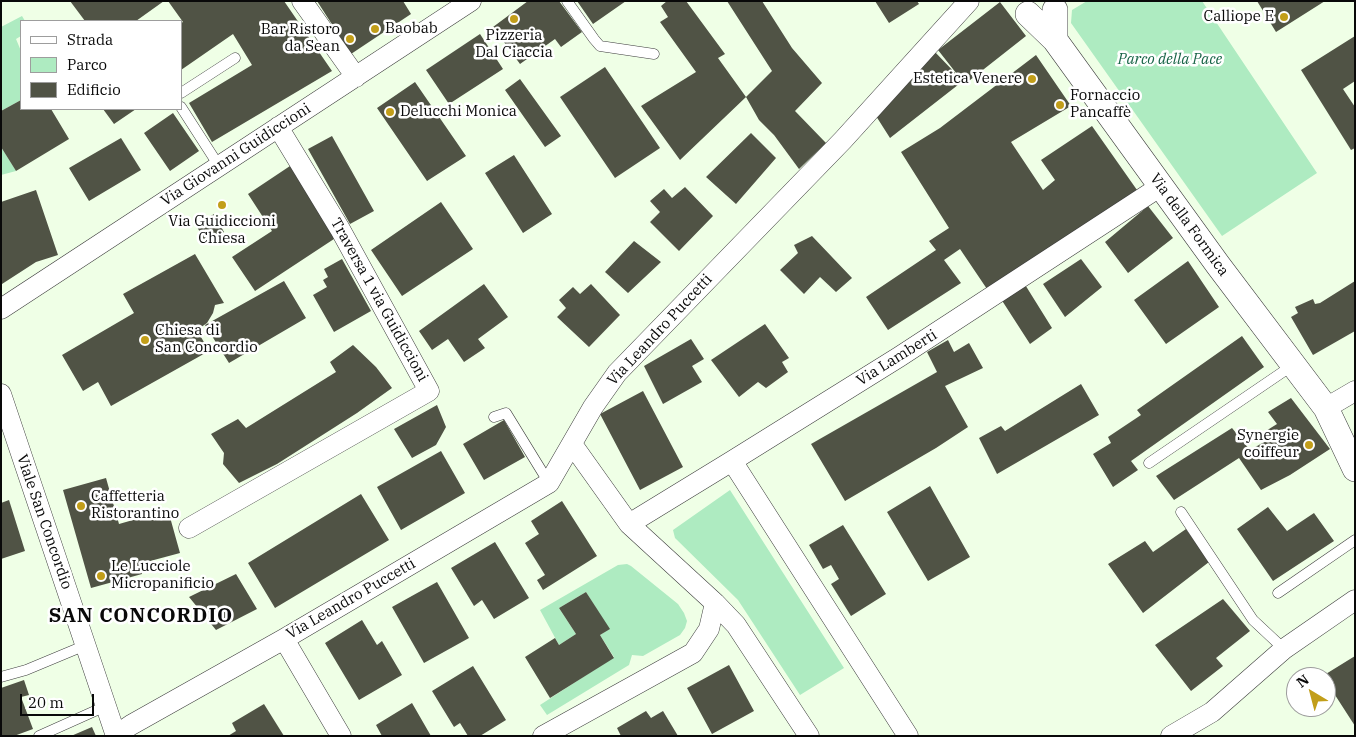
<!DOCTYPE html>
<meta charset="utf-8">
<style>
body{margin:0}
#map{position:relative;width:1356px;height:737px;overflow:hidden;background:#efffe6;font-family:"IBM Plex Serif",serif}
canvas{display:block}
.frame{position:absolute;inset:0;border:2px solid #090909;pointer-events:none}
.legend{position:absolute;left:20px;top:20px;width:162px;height:90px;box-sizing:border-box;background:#fff;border:1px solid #9d9d9d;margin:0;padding:6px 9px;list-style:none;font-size:15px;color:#090909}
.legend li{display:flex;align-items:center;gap:10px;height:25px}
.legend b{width:25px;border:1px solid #9d9d9d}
.north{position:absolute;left:1286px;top:667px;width:50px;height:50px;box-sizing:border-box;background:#fff;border:1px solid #9d9d9d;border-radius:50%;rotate:323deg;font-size:14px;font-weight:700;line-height:20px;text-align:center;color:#090909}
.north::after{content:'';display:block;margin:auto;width:18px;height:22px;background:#c29e19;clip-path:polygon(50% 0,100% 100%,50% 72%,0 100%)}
.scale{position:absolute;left:20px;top:694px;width:74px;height:22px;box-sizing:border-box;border:2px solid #090909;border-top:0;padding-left:6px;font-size:15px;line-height:18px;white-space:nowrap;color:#090909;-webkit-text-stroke:4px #fff;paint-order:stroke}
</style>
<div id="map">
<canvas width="1356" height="737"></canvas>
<div class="frame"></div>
<ul class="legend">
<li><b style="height:6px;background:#fff"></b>Strada</li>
<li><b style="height:14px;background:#aeebc1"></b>Parco</li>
<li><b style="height:14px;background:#505345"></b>Edificio</li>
</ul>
<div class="north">N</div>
<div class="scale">20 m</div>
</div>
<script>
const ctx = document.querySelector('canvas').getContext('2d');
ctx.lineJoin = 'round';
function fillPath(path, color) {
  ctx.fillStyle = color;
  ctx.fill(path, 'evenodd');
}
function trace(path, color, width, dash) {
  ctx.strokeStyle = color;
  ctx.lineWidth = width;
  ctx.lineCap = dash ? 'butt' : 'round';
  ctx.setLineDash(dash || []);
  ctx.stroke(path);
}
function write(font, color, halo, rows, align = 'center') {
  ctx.font = font + ' "IBM Plex Serif",serif';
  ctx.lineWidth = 5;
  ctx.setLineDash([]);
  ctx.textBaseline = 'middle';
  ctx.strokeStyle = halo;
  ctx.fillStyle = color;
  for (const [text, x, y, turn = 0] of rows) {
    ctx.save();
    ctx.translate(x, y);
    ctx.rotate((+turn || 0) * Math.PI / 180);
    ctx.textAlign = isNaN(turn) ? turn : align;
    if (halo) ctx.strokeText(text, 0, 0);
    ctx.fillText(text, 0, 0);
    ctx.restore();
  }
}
fillPath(new Path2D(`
 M1087 1H1202L1317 173 1222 236 1071 23 1072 10Z
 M22 16 25 21H21V36L16 39 21 51V100L1 111V27Z
 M1 147 16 171 1 175Z
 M730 490 844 668 800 695 738 600 675 538 673 530Z
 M627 564 631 566 678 604 684 613 687 621 685 628 680 635 643 656 632 655 629 665 547 715 540 705 614 657 600 635 609 629 586 592 559 608 576 634 559 645 540 610 618 565Z`), '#aeebc1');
fillPath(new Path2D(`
 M70 1H164L136 21H85Z
 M168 1H284L332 71 212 142 189 103 252 65 233 34 181 70V23L183 22Z
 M317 1H403L411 14 351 54Z
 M528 1H559L582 32 561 47 555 39 520 64 493 27Z
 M577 1H626L593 24Z
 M667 1H686L725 54 718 58 746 97 680 160 641 106 696 72 660 22 668 17 661 6Z
 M727 1H762L792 48 822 83 795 111 826 143 799 169 774 135 759 120 746 97 772 71Z
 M875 1H917L919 4 889 23Z
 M1257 1H1325L1276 32Z
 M1000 2 1026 36 965 84 963 81 890 138 876 116 934 51 960 78 938 50Z
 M480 34 503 69 449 104 426 70Z
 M1355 36V81L1343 89 1355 107V148L1351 150 1301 70Z
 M1036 55 1071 106 1011 142 1043 190 1055 180 1041 160 1092 126 1137 190 987 289 960 249 944 260 961 283 888 330 866 297 936 250 929 241 949 228 901 152 940 128Z
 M605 67 660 148 615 178 560 97Z
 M520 79 561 136 545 147 505 90Z
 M415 82 466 156 427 181 377 108Z
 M21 100V109H51L69 139 16 171 1 147V111Z
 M103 109H136L114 124Z
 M173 113 199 151 170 171 144 133Z
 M751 133 776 158 736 204 706 177Z
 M332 136 374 211 350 224 308 149Z
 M121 138 141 170 89 201 69 168Z
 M514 155 552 214 523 233 485 173Z
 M290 166 337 237 255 291 232 257 272 231 248 194Z
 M685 187 713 216 679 251 650 222 660 212 650 201 664 189 672 198Z
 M36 190 58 255 36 262 2 284 1 202Z
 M441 202 473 249 402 296 371 250Z
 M1148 206 1173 238 1128 273 1105 242Z
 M214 214 224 232 206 243 196 225Z
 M812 236 852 278 836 292 820 277 804 294 780 270 798 253 794 245Z
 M634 241 661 262 628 293 605 272Z
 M195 254 224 303 215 305 213 313 207 323 197 330 209 351 111 406 98 382 83 391 62 355 134 313 123 294Z
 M342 259 371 311 334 332 313 295 327 287 323 280 328 277 324 269Z
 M1081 259 1102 287 1065 317 1043 284Z
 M1188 261 1219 307 1166 344 1134 300Z
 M284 281 306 318 229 363 205 325Z
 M1355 281V331L1313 355 1291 317 1298 313 1295 307 1313 299 1315 304 1320 303Z
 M1024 283 1052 328 1030 344 1001 299Z
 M484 284 508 317 478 339 485 348 464 362 448 339 432 350 419 331Z
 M591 284 620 315 589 347 557 317 566 308 559 300 573 287 580 294Z
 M765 324 789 358 782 362 788 372 766 388 758 382 739 397 711 360Z
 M1242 336 1264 367 1131 461 1138 470 1113 487 1093 454 1111 443 1108 437 1141 415 1137 410Z
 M691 339 704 359 692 366 702 382 663 404 644 366Z
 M948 340 954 352 969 343 983 368 945 386 968 427 936 448 845 501 811 444 937 372 927 352Z
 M353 345 376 367 392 388 357 413 277 464 239 483 223 464 224 453 211 434 238 419 246 428 336 372 330 362Z
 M1081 384 1099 415 997 474 979 438 1001 426 1005 431Z
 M643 391 683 467 640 490 600 414Z
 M1291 398 1330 449 1290 475 1261 490 1239 458 1174 500 1156 476 1232 428 1250 450 1266 441 1261 434 1277 424 1268 412Z
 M437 405 446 427 436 445 412 458 394 429Z
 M504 420 525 457 484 480 463 444Z
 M441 451 465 493 401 530 377 487Z
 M106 478 119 524 168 510 180 553 139 564 142 574 91 588 63 490Z
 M930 486 970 557 928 581 887 512Z
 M361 494 389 540 275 608 248 563Z
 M9 500 25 551 1 559V503Z
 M562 501 597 556 543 590 537 580 545 575 525 543 539 534 531 521Z
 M1268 507 1287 531 1314 513 1334 541 1273 581 1237 529Z
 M843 525 886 594 851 616 831 584 839 579 831 565 823 569 809 545Z
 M1186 529 1209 562 1143 613 1108 564 1145 541 1153 552Z
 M495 542 529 598 494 619 482 600 474 606 451 568Z
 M236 574 257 609 216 630 189 597Z
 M437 582 469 638 424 663 392 607Z
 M586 592 610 629 600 635 614 658 550 698 525 657 555 638 559 645 576 634 559 608Z
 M1223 599 1250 631 1216 658 1223 666 1191 691 1155 645Z
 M362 620 377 645 382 641 402 675 359 700 325 643Z
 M1355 656V726L1326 681V677H1321Z
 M729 665 754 711 712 734 687 688Z
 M473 666 506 720 480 736H468L460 723 454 727 432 691Z
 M24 680 29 695 21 697 33 729 14 736H1V688Z
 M412 703 431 736H382L376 725Z
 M264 704 284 736H228L236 731 232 723Z
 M646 711 651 718 663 711 678 736H621L617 728Z
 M92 727 96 736H71Z`), '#505345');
const service = new Path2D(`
 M567 1 594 39 600 46 654 54
 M181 93 235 58
 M181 107 219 166
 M494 417 506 413 549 483
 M1149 463 1293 365
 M1181 512 1253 620 1284 649
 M1278 593 1355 540
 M1 677 26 670 86 645
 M39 736 106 706`);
const minor = new Path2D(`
 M302 1 356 77
 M1 309 471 1
 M1 394 116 736
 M1326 408 1355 391
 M572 444 629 524 715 603 736 625 809 736
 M732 461 908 736
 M629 524 732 461 899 357 1161 186
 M189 528 429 391 340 229 278 127
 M284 639 341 736
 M116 735 131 725 284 639 549 483 593 407 617 373 843 140 969 1
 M543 736 693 653 709 629 715 603
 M1171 736 1212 712 1284 649 1355 600`);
const tertiary = new Path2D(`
 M1028 14 1055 40V10
 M1055 40 1218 265 1326 408 1355 469`);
trace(service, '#3c3c3c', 11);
trace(minor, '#3c3c3c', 21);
trace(tertiary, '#3c3c3c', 26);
trace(service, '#fff', 10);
trace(minor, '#fff', 20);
trace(tertiary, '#fff', 25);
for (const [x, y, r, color] of [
 [1284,17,5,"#c29e19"],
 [514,19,5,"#c29e19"],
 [375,29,5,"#c29e19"],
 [350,39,5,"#c29e19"],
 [1032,79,5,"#c29e19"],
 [1060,105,5,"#c29e19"],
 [390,112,5,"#c29e19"],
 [222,205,5,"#c29e19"],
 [145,340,5,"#c29e19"],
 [1309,445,5,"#c29e19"],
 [81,506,5,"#c29e19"],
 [101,576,5,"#c29e19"]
]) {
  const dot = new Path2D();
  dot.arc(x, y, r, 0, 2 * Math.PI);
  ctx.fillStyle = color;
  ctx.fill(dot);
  trace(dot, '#fff', 2);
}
write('15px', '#090909', '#fff', [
 ["Calliope E",1274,17,"right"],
 ["Baobab",385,29],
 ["Bar Ristoro",340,30,"right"],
 ["da Sean",340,47,"right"],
 ["Pizzeria",514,36,"center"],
 ["Dal Ciaccia",514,53,"center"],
 ["Estetica Venere",1022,79,"right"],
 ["Fornaccio",1070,96],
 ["Pancaffè",1070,113],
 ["Delucchi Monica",400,112],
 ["Via Guidiccioni",222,222,"center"],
 ["Chiesa",222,239,"center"],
 ["Chiesa di",155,331],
 ["San Concordio",155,348],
 ["Synergie",1299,436,"right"],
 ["coiffeur",1299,453,"right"],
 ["Caffetteria",91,497],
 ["Ristorantino",91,514],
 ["Le Lucciole",111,567],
 ["Micropanificio",111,584]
], 'left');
write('italic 15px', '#176447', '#fff', [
 ["Parco della Pace",1170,60]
]);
write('15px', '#090909', '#fff', [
 ["Via Giovanni Guidiccioni",236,155,-33],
 ["Via della Formica",1189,225,54],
 ["Traversa 1 via Guidiccioni",379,300,61],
 ["Via Leandro Puccetti",660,330,-47],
 ["Via Lamberti",897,358,-32],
 ["Viale San Concordio",44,522,71],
 ["Via Leandro Puccetti",351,599,-30]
]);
ctx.letterSpacing = '1px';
write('bold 20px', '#090909', '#fff', [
 ["SAN CONCORDIO",141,616]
]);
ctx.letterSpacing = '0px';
</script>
